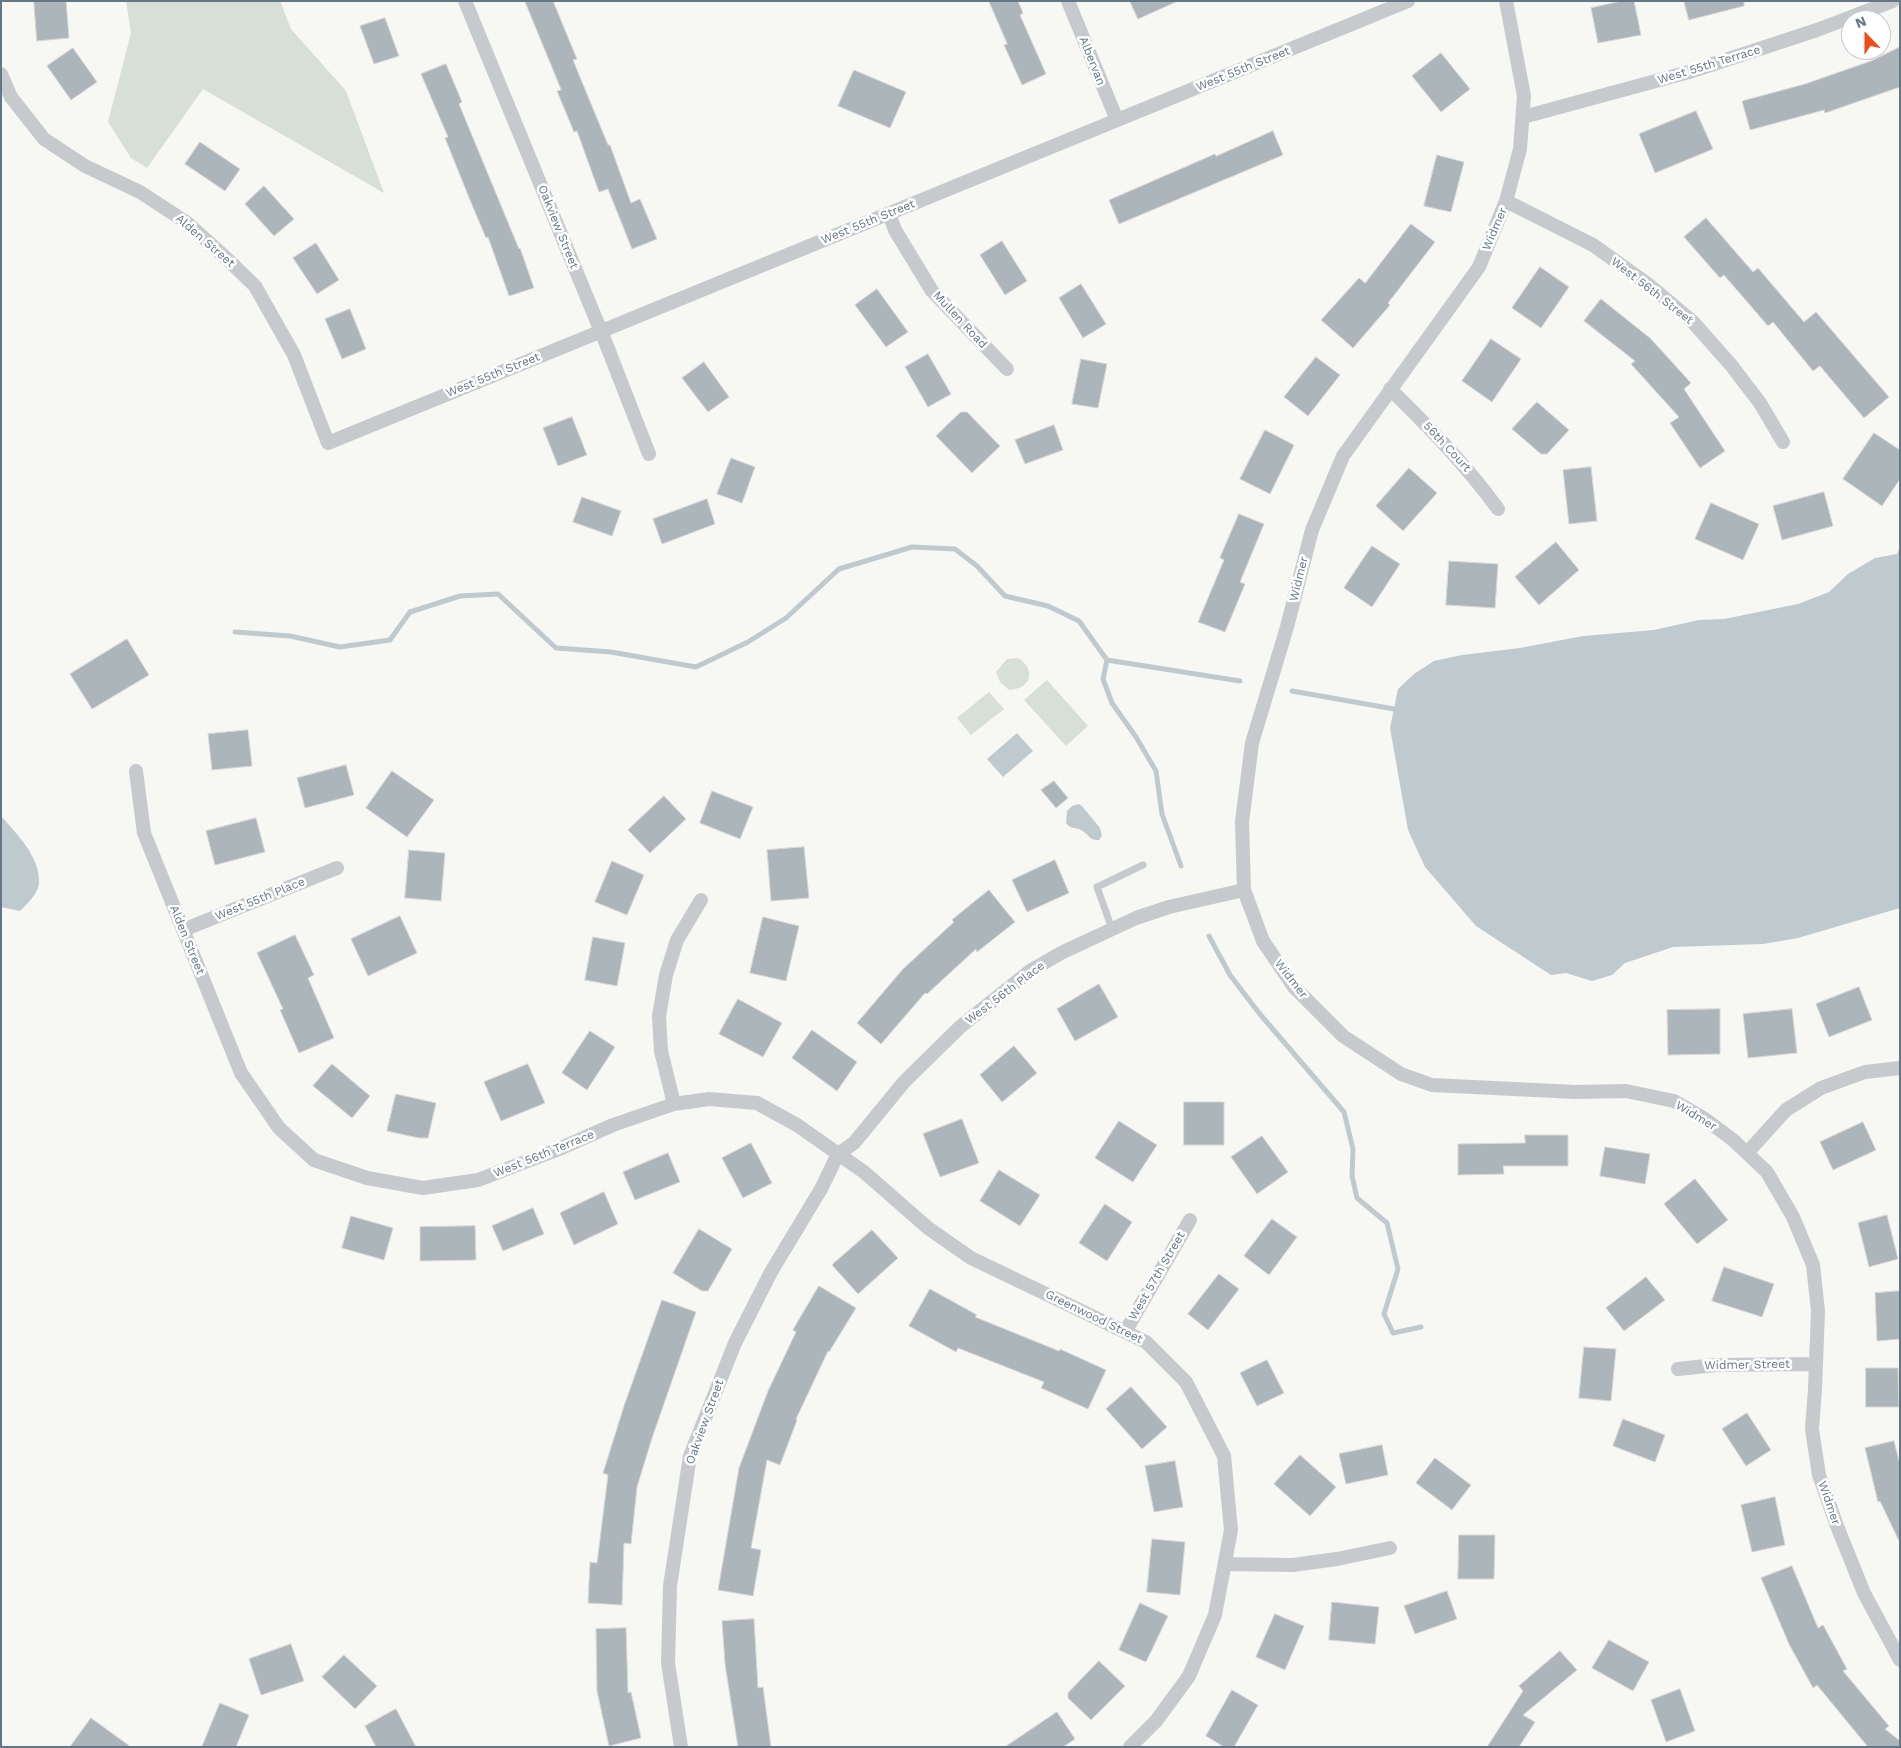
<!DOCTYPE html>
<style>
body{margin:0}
#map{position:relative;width:1901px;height:1748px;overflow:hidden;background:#f7f7f3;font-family:"Work Sans",sans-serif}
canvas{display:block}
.frame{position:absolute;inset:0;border:2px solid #637786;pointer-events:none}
.north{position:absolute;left:1841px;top:10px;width:50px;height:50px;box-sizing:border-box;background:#fff;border:1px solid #c1c9cf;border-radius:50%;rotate:338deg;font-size:14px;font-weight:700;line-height:20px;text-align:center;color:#637786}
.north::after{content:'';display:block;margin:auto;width:18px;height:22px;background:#f04c1a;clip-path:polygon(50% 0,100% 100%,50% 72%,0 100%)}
</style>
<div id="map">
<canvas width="1901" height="1748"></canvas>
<div class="frame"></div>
<div class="north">N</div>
</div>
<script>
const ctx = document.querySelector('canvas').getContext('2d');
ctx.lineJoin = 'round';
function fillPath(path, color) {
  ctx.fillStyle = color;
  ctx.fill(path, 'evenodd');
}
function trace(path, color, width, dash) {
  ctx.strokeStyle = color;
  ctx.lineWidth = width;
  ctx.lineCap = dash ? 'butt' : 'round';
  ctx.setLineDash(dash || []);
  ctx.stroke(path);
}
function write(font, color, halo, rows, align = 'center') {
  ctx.font = font + ' "Work Sans",sans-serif';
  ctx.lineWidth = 5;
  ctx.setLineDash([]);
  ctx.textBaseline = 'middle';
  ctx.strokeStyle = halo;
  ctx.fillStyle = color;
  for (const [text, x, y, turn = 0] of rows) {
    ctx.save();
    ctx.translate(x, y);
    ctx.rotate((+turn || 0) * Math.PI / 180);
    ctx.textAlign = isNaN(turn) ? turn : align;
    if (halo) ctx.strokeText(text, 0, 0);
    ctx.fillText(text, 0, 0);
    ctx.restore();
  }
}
fillPath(new Path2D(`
 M126 1H280L291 29 346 91 384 193 203 89 147 168 131 158 108 122 131 33Z
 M1018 658C1037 670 1031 689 1009 690L1000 682 996 672 1007 659Z
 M1047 680 1088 726 1066 746 1024 700Z
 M989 692 1004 709 971 735 957 718Z`), '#d8dfd4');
fillPath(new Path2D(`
 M1900 546V908L1798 938 1763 944 1673 947 1625 963 1612 975 1592 981 1566 973 1551 975 1476 926 1425 867 1408 830 1390 728 1398 689 1414 674 1434 661 1462 655 1520 648 1583 636 1654 630 1699 620 1724 619 1798 604 1829 592 1848 574 1875 558 1897 554Z
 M1017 733 1033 751 1003 777 987 759Z
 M1079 804 1082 806 1100 828 1102 836 1099 840C1089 841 1089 834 1081 830 1075 827 1070 829 1066 823L1067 811 1072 806Z
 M1 816C17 834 40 857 39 882 39 893 27 904 20 911L1 907Z`), '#bfcacf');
trace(new Path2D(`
 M235 632 290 636 340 647 390 640 410 612 460 596 498 594 556 648 611 652 696 667 748 642 786 618 839 569 912 547 955 549 977 566 1005 596 1048 606 1079 621 1107 660 1240 681
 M1107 660 1103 679 1112 703 1136 737 1156 771 1162 814 1181 866
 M1292 691 1394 709
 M1209 936 1230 975 1259 1013 1344 1112 1353 1149 1352 1176 1357 1198 1387 1223 1398 1269 1384 1314 1393 1333 1421 1327`), '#bfcacf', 5);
const building = new Path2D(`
 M34 1H66L69 38 37 41Z
 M525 1H553L577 59 573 60 608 145H610L631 203 640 199 657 239 632 249 608 189 599 192 577 131 574 132 557 91 561 90Z
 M989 1H1018L1023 13 1020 15 1046 74 1022 85 1004 45 1007 44Z
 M1130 1H1178L1138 19Z
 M1622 1H1634L1641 35 1598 43 1591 8Z
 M1684 1H1744V6L1689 20Z
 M385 18 399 56 374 64 360 26Z
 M1900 47V87L1825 113 1824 110 1750 130 1742 101 1805 84 1871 61Z
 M73 48 97 82 71 100 47 66Z
 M1441 53 1470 89 1441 112 1412 76Z
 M446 64 462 102 459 104 519 249 520 248 534 288 509 296 488 237 486 238 470 200 445 138 448 137 421 74Z
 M854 70 906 92 890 128 838 106Z
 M1696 111 1713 149 1655 173 1639 134Z
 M1273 131 1283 155 1119 224 1109 200 1215 154 1216 156Z
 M200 142 240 169 225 191 185 164Z
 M1437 155 1464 162 1451 212 1424 206Z
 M264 186 294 219 274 236 245 204Z
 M1706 218 1753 272 1758 268 1804 322 1816 312 1889 397 1864 418 1820 366 1813 371 1773 322 1768 326 1724 275 1720 278 1684 237Z
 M1411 224 1435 242 1388 303 1390 305 1353 348 1321 320 1359 278 1365 283Z
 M1002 241 1027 281 1005 295 980 255Z
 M316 243 339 280 317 294 293 258Z
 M1540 267 1569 287 1541 328 1512 308Z
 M1081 284 1106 324 1083 338 1059 298Z
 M877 289 908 332 886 347 855 305Z
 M1601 299 1650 338 1691 383 1684 389 1725 451 1700 468 1670 423 1679 417 1631 364 1635 361 1584 321Z
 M350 309 366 349 342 359 325 319Z
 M1491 339 1521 359 1492 402 1462 381Z
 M928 354 951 394 928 407 905 367Z
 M1316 357 1340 375 1308 416 1284 397Z
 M1081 359 1107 364 1098 408 1072 404Z
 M704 362 729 397 708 412 682 378Z
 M1537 402 1569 430 1547 454H1541L1512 429Z
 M961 412H967L1000 446 972 473 936 436Z
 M572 417 587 455 558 466 543 428Z
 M1054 425 1063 450 1025 464 1015 440Z
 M1265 430 1294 445 1270 494 1240 479Z
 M1874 433 1900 450V479L1882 506 1843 479Z
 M731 458 755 467 742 503 717 494Z
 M1591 467 1597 521 1569 524 1563 470Z
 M1409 468 1437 493 1403 531 1376 506Z
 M1824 492 1833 526 1782 540 1773 506Z
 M582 497 621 511 612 536 573 522Z
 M707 499 715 524 662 544 653 519Z
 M1711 503 1759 524 1743 560 1695 539Z
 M1239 514 1264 524 1240 582 1245 584 1225 632 1198 622 1224 560 1220 558Z
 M1556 542 1579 570 1539 605 1515 577Z
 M1372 546 1400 564 1372 607 1344 588Z
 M1449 561 1498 564 1495 608 1446 605Z
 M127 639 149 675 92 709 70 674Z
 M248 730 252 766 212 770 208 734Z
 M346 765 354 795 305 808 297 778Z
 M392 771 434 800 407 837 366 808Z
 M1054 781 1068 798 1056 808 1041 790Z
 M712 791 753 807 740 839 700 823Z
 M664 796 686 819 650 853 628 830Z
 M256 818 265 852 215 865 206 831Z
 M804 847 809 898 771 901 767 850Z
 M409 850 445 853 441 901 405 898Z
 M1055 860 1069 893 1027 912 1012 880Z
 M612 861 644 875 627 915 595 902Z
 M989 890 1015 922 977 952 976 949 927 994 925 993 881 1044 857 1023 903 969 954 922 952 920Z
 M400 916 417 953 368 976 351 939Z
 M763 917 799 926 786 981 750 973Z
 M295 935 314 975 308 978 334 1038 299 1053 280 1010 283 1009 257 953Z
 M593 937 625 943 617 986 585 980Z
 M1099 984 1118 1017 1075 1041 1057 1009Z
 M1859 987 1872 1020 1829 1037 1816 1004Z
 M738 999 782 1023 763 1057 719 1034Z
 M1720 1009V1054L1668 1055 1667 1010Z
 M1792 1009 1797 1053 1748 1058 1743 1014Z
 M812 1030 857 1062 837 1091 792 1058Z
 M590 1031 615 1047 587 1090 562 1073Z
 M1014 1046 1037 1073 1002 1102 980 1075Z
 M332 1064 370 1096 352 1118 313 1086Z
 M528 1064 545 1103 501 1121 484 1082Z
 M396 1094 436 1103 428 1138H419L387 1131Z
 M1184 1102H1224V1145H1184Z
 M962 1119 979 1163 940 1177 923 1134Z
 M1119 1121 1157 1145 1133 1182 1095 1158Z
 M1863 1122 1876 1150 1833 1170 1820 1142Z
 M1525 1135H1568V1166H1503L1504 1174 1458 1175V1144L1525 1143Z
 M1262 1136 1288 1172 1257 1194 1231 1157Z
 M751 1143 772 1183 743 1198 722 1158Z
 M1605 1147 1650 1154 1645 1184 1600 1176Z
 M668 1153 680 1182 635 1200 623 1172Z
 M999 1170 1040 1195 1020 1226 980 1201Z
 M1695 1179 1728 1220 1697 1244 1664 1204Z
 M604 1192 618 1224 574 1245 560 1213Z
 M1105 1204 1132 1222 1107 1261 1079 1243Z
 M533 1208 544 1234 503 1251 492 1226Z
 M1887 1215 1898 1259 1869 1267 1858 1223Z
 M351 1216 393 1228 384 1260 342 1248Z
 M1272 1219 1297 1237 1269 1275 1244 1256Z
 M475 1226 476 1260 420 1261V1227Z
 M699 1229 732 1249 708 1291H702L673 1273Z
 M872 1230 898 1258 858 1294 832 1265Z
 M1724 1267 1774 1284 1762 1317 1712 1301Z
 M1219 1274 1239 1289 1208 1330 1188 1314Z
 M1646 1277 1665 1300 1624 1331 1606 1308Z
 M819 1286 856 1308 829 1352 828 1351 796 1419 797 1420 780 1465 767 1460 751 1548 761 1550 753 1596 718 1590 739 1468 768 1391 796 1332 793 1330Z
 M930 1289 977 1315 975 1317 1059 1351 1060 1349 1106 1370 1088 1409 1041 1388 1044 1382 958 1348 956 1352 909 1326Z
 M1900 1291V1339L1877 1341 1875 1293Z
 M662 1300 696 1312 652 1438 637 1487 631 1544 624 1543 622 1605 588 1603 590 1562 597 1563 608 1475 603 1473 624 1406Z
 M1584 1347 1616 1349 1611 1401 1579 1398Z
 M1267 1360 1284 1393 1257 1406 1240 1373Z
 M1866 1368H1898L1899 1407H1866Z
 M1131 1387 1167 1427 1142 1449 1106 1409Z
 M1747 1413 1771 1450 1746 1466 1722 1429Z
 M1623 1419 1665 1435 1655 1462 1613 1446Z
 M1894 1441 1900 1465V1543L1880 1501 1878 1502 1865 1448Z
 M1382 1445 1388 1475 1346 1484 1339 1454Z
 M1300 1455 1336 1487 1310 1516 1274 1484Z
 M1435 1458 1471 1485 1452 1510 1416 1483Z
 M1175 1461 1183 1507 1154 1512 1145 1466Z
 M1775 1497 1785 1545 1752 1552 1741 1505Z
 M1459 1535H1495L1494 1579H1458Z
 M1152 1539 1185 1542 1180 1595 1147 1592Z
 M1792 1566 1818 1628 1823 1625 1847 1669 1843 1671 1889 1726 1885 1729 1900 1741V1747H1868L1817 1685 1813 1688 1789 1644 1761 1578Z
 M1447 1591 1457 1619 1415 1634 1404 1606Z
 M1332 1602 1379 1607 1375 1644 1329 1640Z
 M1140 1603 1168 1616 1146 1662 1119 1650Z
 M1275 1614 1304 1626 1285 1670 1256 1657Z
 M754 1619 758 1688 763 1687 771 1747H738L725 1664 722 1621Z
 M626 1628 628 1693 631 1692 641 1738 609 1746 597 1691 596 1629Z
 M1609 1640 1649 1662 1633 1691 1592 1668Z
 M291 1644 304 1681 261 1695 249 1659Z
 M1560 1651 1577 1670 1523 1715 1535 1722 1519 1747H1487L1523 1691 1519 1686Z
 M344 1655 377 1686 355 1709 322 1677Z
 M1099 1661 1125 1686 1091 1720 1068 1698V1693Z
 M1680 1689 1695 1731 1666 1742 1651 1700Z
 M1232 1690 1258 1705 1234 1747H1224L1206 1736Z
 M220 1703 249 1715 236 1747H202Z
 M396 1709 416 1747H376L365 1726Z
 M1057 1712 1075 1739 1063 1747H1005Z
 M91 1718 131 1747H70Z`);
fillPath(building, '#acb5ba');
trace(building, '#d8d8d6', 1);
trace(new Path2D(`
 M1112 929 1097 887 1143 865`), '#c6cacd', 7);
trace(new Path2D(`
 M465 1 607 346 649 454
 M1068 1 1117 120
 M1506 1 1524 96 1520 149 1506 201 1479 267 1343 456 1312 530 1287 627 1252 743 1242 822 1244 890 1263 941 1294 987 1343 1036 1401 1074 1432 1085 1575 1092 1626 1091 1674 1101 1705 1119 1733 1140 1767 1172 1793 1217 1813 1265 1818 1311 1815 1389 1812 1429 1819 1475 1837 1526 1864 1593 1900 1660
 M1 74 11 97 44 139 85 166 140 192 186 222 225 257 255 286 294 355 328 443 1408 1
 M1523 117 1689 72 1817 30 1893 1
 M1506 201 1593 245 1649 285 1692 321 1731 365 1760 403 1783 442
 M889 214 895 230 932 291 1007 369
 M1390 389C1429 427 1466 465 1498 509
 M136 771 144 833 241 1073 279 1128 314 1160 367 1178 423 1188 478 1180 559 1149 613 1125 674 1104 709 1099 757 1103 797 1125 864 1172 928 1228 971 1258 1146 1342 1186 1382 1224 1456 1231 1530 1215 1615 1189 1676 1156 1721 1130 1747
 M183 930 337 868
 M674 1104 661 1051 659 1016 666 975 677 940 701 900
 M1747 1153 1786 1110 1821 1088 1865 1072 1900 1068
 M1125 1332 1190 1220
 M1678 1369 1716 1365 1816 1364
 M1225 1564 1293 1565 1337 1559 1390 1548
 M681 1747 668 1663 670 1586 690 1456 735 1343 771 1272 821 1189 838 1154 854 1143 904 1082 960 1027 1030 971 1061 953 1136 918 1169 907 1244 890`), '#c6cacd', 14);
write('12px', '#637786', '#fff', [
 ["Albervan",1092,61,68],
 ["West 55th Terrace",1709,65,-17],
 ["West 55th Street",1243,69,-22],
 ["West 55th Street",868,222,-22],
 ["Oakview Street",558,227,68],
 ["Widmer",1495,229,-67],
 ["Alden Street",205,241,41],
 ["West 56th Street",1652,291,38],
 ["Mullen Road",960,320,47],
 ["West 55th Street",493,375,-22],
 ["56th Court",1447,447,47],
 ["Widmer",1299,579,-76],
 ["West 55th Place",260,899,-22],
 ["Alden Street",187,940,68],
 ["Widmer",1291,979,52],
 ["West 56th Place",1005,993,-37],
 ["Widmer",1696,1116,31],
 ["West 56th Terrace",544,1154,-22],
 ["West 57th Street",1157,1276,-60],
 ["Greenwood Street",1094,1317,26],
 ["Widmer Street",1747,1365,-1],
 ["Oakview Street",705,1422,-70],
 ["Widmer",1829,1503,71]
]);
</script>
